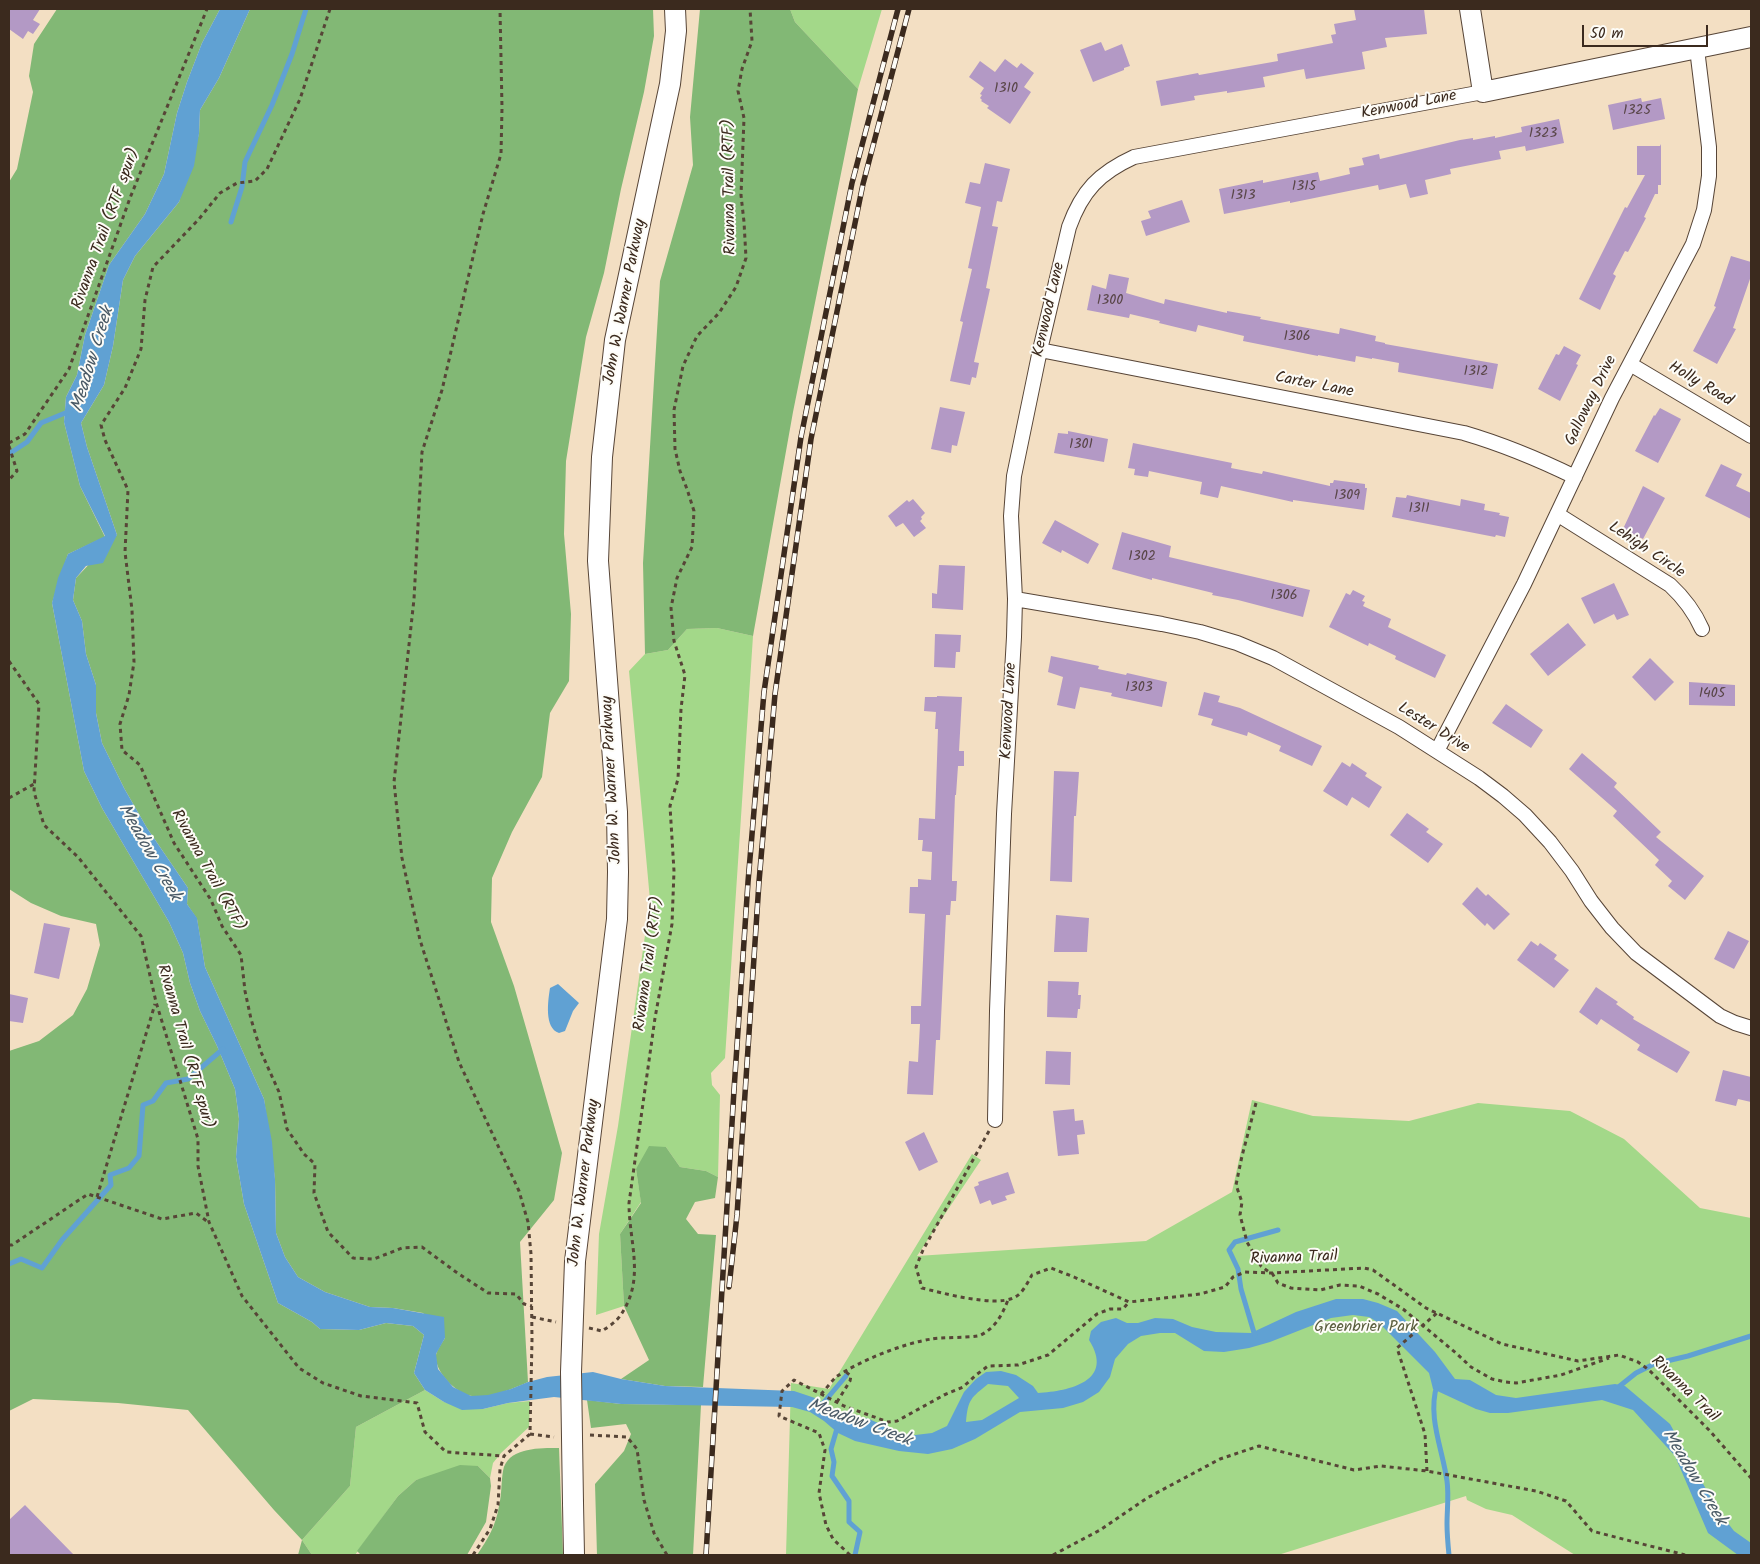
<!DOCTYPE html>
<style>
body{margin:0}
#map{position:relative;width:1760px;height:1564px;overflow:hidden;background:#f3dfc3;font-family:Kalam,sans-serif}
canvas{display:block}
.frame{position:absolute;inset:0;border:10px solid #3b2a1e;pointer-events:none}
.scale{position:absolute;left:1582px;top:25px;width:126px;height:22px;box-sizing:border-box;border:2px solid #3b2a1e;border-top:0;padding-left:6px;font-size:15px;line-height:18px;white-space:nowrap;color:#3b2a1e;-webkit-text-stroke:4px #fdfcf7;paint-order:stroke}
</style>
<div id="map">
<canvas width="1760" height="1564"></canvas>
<div class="frame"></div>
<div class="scale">50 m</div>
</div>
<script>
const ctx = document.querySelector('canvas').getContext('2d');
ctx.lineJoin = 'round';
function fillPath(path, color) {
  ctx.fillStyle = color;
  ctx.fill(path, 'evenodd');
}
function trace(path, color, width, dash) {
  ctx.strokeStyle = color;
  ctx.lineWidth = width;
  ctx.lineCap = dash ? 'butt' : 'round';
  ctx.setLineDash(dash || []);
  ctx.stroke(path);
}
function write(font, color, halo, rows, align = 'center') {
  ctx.font = font + ' Kalam,sans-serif';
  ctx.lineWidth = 4;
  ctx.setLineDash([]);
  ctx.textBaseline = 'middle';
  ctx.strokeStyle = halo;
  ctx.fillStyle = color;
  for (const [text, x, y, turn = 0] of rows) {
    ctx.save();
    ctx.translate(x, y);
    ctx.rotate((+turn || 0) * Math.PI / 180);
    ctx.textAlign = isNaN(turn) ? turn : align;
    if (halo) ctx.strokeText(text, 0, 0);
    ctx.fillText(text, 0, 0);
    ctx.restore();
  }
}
fillPath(new Path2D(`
 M790 9H882L858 89 795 22Z
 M717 628 753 636 725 1058 711 1073 712 1085 720 1095 718 1177 706 1171 680 1167 666 1147 636 1169 641 1202 620 1234 624 1306 596 1315 599 1234 618 1126 650 900 629 671 645 654 668 650 687 629Z
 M1252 1100 1313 1116 1409 1121 1478 1103 1570 1111 1624 1139 1700 1208 1751 1218V1555H1575L1512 1515 1486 1509 1467 1500 1466 1496 1278 1555H786L791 1383 829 1389 972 1154 981 1160 917 1256 1146 1241 1232 1192Z
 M425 1390 444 1402 483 1409 508 1403 530 1401 529 1427 501 1453 493 1463 490 1478 478 1466 416 1480 398 1496 355 1555H312L302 1540 350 1486 356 1427Z`), '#a3d889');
fillPath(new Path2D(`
 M57 9H220L202 43 187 82 177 113 164 174 145 214 109 265 85 335 77 375 66 397 64 422 80 486 105 537 68 554 52 603 84 771 102 808 169 922 183 953 190 983 200 1011 217 1046 235 1089 239 1119 236 1157 244 1204 278 1303 312 1322 320 1329 359 1330 386 1323 413 1326 424 1335 414 1373 425 1390 356 1427 350 1486 302 1540 312 1555H298L302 1540 274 1510 188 1410 118 1403 33 1399 9 1411V1051L39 1041 73 1015 87 989 100 945 96 924 61 916 31 903 9 889V182L17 169 33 92 29 76 34 44Z
 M250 9H653L654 36 644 92 621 189 604 273 586 337 566 461 564 534 571 614 569 681 550 713 542 777 512 832 492 878 491 922 514 986 562 1153 554 1200 520 1242 528 1382C512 1389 490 1399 472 1396 456 1394 434 1371 436 1355 437 1350 442 1343 445 1338L423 1313 393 1308 370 1307 325 1292 298 1277 285 1257 276 1233 275 1179 264 1099 205 967 197 919 187 904 188 888 147 828 124 788 102 743 96 713V685L86 654 82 621 73 600 76 578 117 535 87 447 81 423 104 385 113 346 123 280 135 256 179 202 199 134 200 110 219 78Z
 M700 9H790L795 22 858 89 793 412 753 636 717 628 687 629 668 650 645 654 643 563 660 281 693 165 690 117Z
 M649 1146 666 1147 680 1167 706 1171 718 1177 715 1198 695 1202 686 1219 698 1234 716 1235 703 1387 665 1386 621 1379 649 1360 624 1306 620 1234 641 1203 636 1169Z
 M587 1400 621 1404 701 1405 693 1555H597L595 1484 624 1451 631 1434 626 1424 591 1428Z
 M559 1448 563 1555H477C488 1539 496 1525 499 1506 502 1494 501 1482 503 1471 507 1447 541 1448 559 1448Z
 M460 1465 478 1466 490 1478 491 1486 486 1522 467 1555H361L357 1551 398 1496 416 1480Z`), '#82b875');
fillPath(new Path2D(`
 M220 9H250L219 78 200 110 199 134 194 166 179 202 135 256 123 280 113 346 104 385 81 423 87 447 117 535 103 563 86 566 76 578 73 600 82 621 86 654 96 685V713L102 743 124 788 147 828 188 888 187 904 197 918 205 967 264 1099 272 1142 275 1179 276 1233 285 1257 298 1277 325 1292 370 1307 393 1308 444 1317 445 1338 436 1354 438 1369 453 1387 471 1396 488 1395 511 1389 528 1382 547 1377 593 1372 621 1379 665 1386 794 1391 815 1398 831 1408 847 1415 869 1419 907 1436 932 1433 947 1426 964 1392 976 1379 986 1372 1001 1371 1016 1375 1033 1386 1038 1393C1070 1391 1115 1381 1089 1340L1091 1331 1101 1322 1116 1318 1127 1323H1138L1155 1318 1173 1319 1192 1327 1216 1332 1251 1333 1296 1312 1336 1299H1363L1378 1303 1397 1311 1435 1352 1455 1379 1470 1380 1496 1395 1516 1398 1615 1384 1625 1386 1670 1424 1717 1509 1734 1531 1751 1543V1555H1738L1708 1533 1675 1456 1633 1410 1602 1400 1508 1413H1490L1476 1409 1433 1389 1429 1373 1379 1323 1369 1317 1353 1315 1331 1318 1270 1342 1249 1348 1224 1352 1204 1351 1175 1333H1160L1141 1336 1128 1344 1115 1359 1110 1377 1099 1392 1083 1402 1063 1408 1020 1412 975 1439 952 1449 928 1454 899 1451 855 1441 838 1433 824 1421 810 1412 792 1407 621 1404 554 1397 508 1403 483 1409 462 1410 444 1402 425 1390 414 1373 424 1335 413 1326 386 1323 359 1330 320 1329 312 1322 278 1303 244 1204 236 1157 239 1119 235 1089 217 1046 200 1011 190 983 183 953 169 922 102 808 84 771 52 603 58 578 68 554 105 536 80 486 64 422 66 397 77 375 85 335 109 265 145 214 164 174 177 113 187 82 202 43ZM988 1384 1008 1386 1019 1398 982 1420 966 1422C968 1399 971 1398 988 1384Z
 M558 984 579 1003 573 1011 565 1031 559 1033C544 1028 548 1001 550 988Z`), '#60a1d3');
trace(new Path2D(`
 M231 222 242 187 245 162 272 105 292 54 306 9
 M9 454 27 442 41 423 70 411
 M9 1264 21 1259 42 1268 62 1240 111 1185 110 1175 129 1168 139 1156 143 1105 153 1101 166 1083 188 1079 223 1049
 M1255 1336 1241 1289 1238 1269 1229 1250 1235 1242 1278 1230
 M1437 1385C1427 1417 1443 1450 1447 1481 1449 1495 1447 1510 1447 1524 1447 1534 1448 1545 1449 1555
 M1616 1389 1636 1373 1654 1364 1688 1356 1751 1336
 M819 1408 846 1376
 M838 1425 831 1449 834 1462 832 1476 849 1501V1522L860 1532 855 1555`), '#60a1d3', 5);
fillPath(new Path2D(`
 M9 9H40L33 20 40 24 33 34 28 31 23 39 9 29Z
 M1354 9H1424L1427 34 1385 38 1387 47 1362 52 1365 69 1306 79 1304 69 1263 77 1265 87 1227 93V91L1194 96 1195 100 1161 106 1156 81 1198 73 1199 75 1278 61 1277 54 1333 43 1331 35 1336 34 1334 24 1356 20Z
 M1101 42 1105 51 1122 44 1130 66 1124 68V70L1093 82 1080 50Z
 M1005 59 1017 68 1021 63 1034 73 1024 87 1031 92 1010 124 987 108 989 106 981 101 982 100 980 98 982 95 980 94 984 88 969 77 980 61 995 72Z
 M1641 98 1642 102 1661 98 1665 119 1613 130 1608 105Z
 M1559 119 1564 143 1526 151 1525 146 1499 151 1501 159 1450 169 1451 174 1425 180 1428 194 1410 198 1406 184 1379 190 1378 185 1290 203V201L1224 214 1219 189 1263 180V183L1318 172 1320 181 1350 174 1349 168 1364 165 1362 158 1379 154 1380 159 1460 140 1473 138V140L1495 136V138L1522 132 1521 127Z
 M1661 144V185H1658V194H1655L1644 217 1646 218 1628 252 1625 251 1613 274 1616 276 1600 310 1579 299 1625 207 1627 208 1645 175H1637V146H1660Z
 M985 163 1010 169 1002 202 997 201 992 226 998 227 986 288 990 289 974 362 979 363 976 378 972 377 970 385 950 381 963 322 960 321 972 269 968 268 981 207 965 203 970 182 980 184Z
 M1182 200 1190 222 1146 236 1141 221 1151 218 1148 211Z
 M1731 256 1751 262V276L1733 328 1736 329 1717 364 1693 351 1716 307 1714 306Z
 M1109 274 1129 278 1126 293 1164 304 1165 299 1227 313V311L1261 317 1260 319 1339 334 1340 328 1376 336 1375 341 1385 343V344L1498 364 1493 389 1398 372 1399 363 1372 358V359L1356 356 1355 362 1318 355V356L1243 341 1244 336 1198 325 1196 332 1159 323 1160 321 1130 314 1129 318 1087 310 1092 285 1106 289Z
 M1564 346 1581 355 1576 364 1578 365 1560 401 1538 389 1556 354 1559 355Z
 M940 407 965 412 957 446 952 445 951 453 931 449Z
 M1660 408 1681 419 1658 463 1635 451 1654 415 1655 416Z
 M1068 431 1108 439 1104 462 1054 453 1058 433 1068 434Z
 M1133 443 1232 463 1231 468 1262 474 1263 471 1330 486V483H1333L1334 480 1365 484V488H1367L1364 510 1293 500V502L1221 486 1218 498 1200 494 1202 482 1149 471 1148 477 1134 475 1135 469 1128 468Z
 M1721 464 1742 474 1736 486 1751 493V519L1705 496Z
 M1643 486 1665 498 1643 539 1623 529Z
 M1407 495 1460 506 1461 499 1485 504 1484 510 1500 513 1499 515 1509 517 1505 537 1496 535 1495 537 1392 517 1396 497 1406 498Z
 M913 499 925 513 921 517 922 519 920 521 926 528 914 537 903 523 896 527 888 516 907 500 909 502Z
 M1055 520 1099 544 1088 564 1062 550 1061 553 1042 543Z
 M1122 532 1171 546 1169 557 1310 590 1303 617 1238 600 1212 595 1213 593 1152 578V580L1112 569Z
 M939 565 965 566 963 610 932 608V593L937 594Z
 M1614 583 1629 615 1617 620 1614 614 1594 624 1581 598Z
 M1353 590 1365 596 1362 601 1365 602 1363 606 1391 619 1388 627 1446 655 1435 678 1395 659 1396 656 1369 643 1368 646 1329 627 1346 593 1350 595Z
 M1568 623 1586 645 1548 676 1530 654Z
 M935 634 961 635 960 652H956L955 668 934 667Z
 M1051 656 1099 666 1098 669 1126 675 1127 673 1167 682 1162 707 1111 696 1112 693 1080 687 1075 709 1057 705 1063 677 1048 672Z
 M1650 658 1674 682 1655 701 1632 677Z
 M1689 682 1735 685V706L1689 705Z
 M1204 692 1220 696 1218 702 1240 708 1322 746 1312 766 1279 751 1281 746 1248 732 1247 736 1211 725 1213 719 1198 715Z
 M937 696 962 697 959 751H964V766H958L956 795H955L952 876V881H957L956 901H951L950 915H946L940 1040H936L933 1095 907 1094 909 1061 918 1062 920 1024H911V1006H921L925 914 909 913 910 887H918V879L931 880 932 852 922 851 923 840H918L919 818 935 819 938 729H935L936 712 924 711 925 697H937Z
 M1506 704 1543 730 1531 748 1492 723Z
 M1582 753 1617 783 1614 787 1661 832 1656 837 1704 876 1685 900 1668 886 1672 881 1655 865 1659 860 1613 816 1617 811 1569 769Z
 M1342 762 1350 767 1352 763 1367 773 1365 776 1382 787 1369 808 1352 797 1347 806 1323 791Z
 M1054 771 1079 772 1076 816H1074L1072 882 1050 881Z
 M1407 813 1429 829 1426 832 1443 844 1428 863 1390 835Z
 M1477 887 1486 896 1488 894 1510 914 1494 930 1487 923 1485 926 1462 904Z
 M1056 915 1089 918 1087 952H1054Z
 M44 923 70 928 59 979 34 973Z
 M1728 931 1749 941 1734 969 1714 959Z
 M1531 941 1538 946 1540 943 1557 955 1554 959 1569 970 1554 988 1517 960Z
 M1048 981 1079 982 1078 995H1081L1080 1009H1078L1077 1018 1047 1017Z
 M1596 987 1618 1002 1616 1004 1634 1017 1633 1019 1690 1052 1677 1073 1637 1050 1640 1045 1601 1019 1597 1025 1579 1012Z
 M9 994 28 998 23 1023 9 1021Z
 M1046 1051 1071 1052 1070 1085 1045 1084Z
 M1723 1070 1751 1077V1102L1738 1099 1736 1106 1715 1101Z
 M1074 1109 1075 1121 1083 1120 1085 1134 1077 1135 1079 1154 1058 1156 1053 1111Z
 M924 1132 938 1162 919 1171 905 1142Z
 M1008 1172 1015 1193 1005 1196 1007 1200 992 1205 990 1200 980 1204 974 1187 979 1185 978 1182Z
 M25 1505 74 1555H9V1520Z`), '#b399c5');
const street = new Path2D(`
 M1040 350 1464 433C1505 445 1536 458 1575 477
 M1630 364 1751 436
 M1557 514 1670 585C1684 598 1694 611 1702 629
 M1015 599 1162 624 1200 632 1237 643 1273 658 1399 727 1479 778 1503 796 1525 815 1550 842 1572 871 1591 901 1612 928 1636 953 1720 1016 1735 1023 1751 1028
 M1437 751 1524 584 1612 398 1693 244 1704 210 1709 176V147L1697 49
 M995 1120 997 1011 1004 814 1014 637 1015 599 1011 516 1014 476 1040 350 1069 227C1082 191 1099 173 1134 157L1483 92`);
const secondary = new Path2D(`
 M1470 9 1483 92 1751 37
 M575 1261 617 919 618 872 617 812 598 561 602 457 615 340 670 84 676 31 675 9
 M573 1503 574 1555`);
trace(street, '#574537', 16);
trace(secondary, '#574537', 22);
trace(new Path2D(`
 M330 9 300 99 267 169 255 181 237 183 220 193 199 219 153 267 145 300 141 349 125 388 101 425 105 440 128 490 125 552 132 610 134 662 129 695 120 724 122 750 140 765 174 843 211 900 222 926 241 955 245 991 251 1019 261 1052 279 1092 287 1129 304 1154 315 1164 314 1193 328 1232 353 1258 374 1259 402 1248 422 1247 456 1272 488 1293 516 1294 524 1304 532 1306
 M9 443 25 434 69 369 130 198 207 9
 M9 446 17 471 9 480
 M9 661 39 704 34 792 44 825 78 857 141 936 156 1002 198 1139V1166L209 1222 242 1296 299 1368 323 1383 361 1396 417 1403 425 1432 446 1452 504 1456
 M9 798 34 784
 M1256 1103 1242 1156 1236 1185 1242 1202 1240 1215 1247 1242 1261 1266 1269 1272
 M989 1131 923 1250 916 1267 922 1288C942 1293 994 1307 1013 1298 1023 1294 1027 1283 1032 1275L1051 1268 1074 1277 1129 1302 1200 1294 1225 1287 1233 1277 1245 1272 1271 1273 1364 1268 1373 1270 1426 1308 1502 1344 1578 1361 1619 1355 1638 1362 1649 1370 1709 1430 1751 1478
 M97 1197 155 1004
 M9 1245H12L88 1194 162 1219 196 1213 208 1222
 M1272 1273 1278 1283 1291 1288 1320 1290 1340 1285 1359 1286 1378 1294 1403 1309 1456 1353 1471 1367 1492 1379 1506 1382 1516 1383 1561 1375 1609 1358
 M532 1317 556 1322
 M589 1328 602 1331C608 1327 616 1322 620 1316 646 1279 629 1244 629 1203L655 1018 672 924 674 871 670 806 678 779 681 709 685 675 674 641 671 608 677 578 692 547 694 511 687 489 680 471 675 449 674 410 683 366 697 336 719 313 736 287 746 258 744 222 741 195 744 118 738 91 742 69 752 41 750 9
 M821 1394C826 1389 831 1382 836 1377 859 1361 904 1343 932 1339 942 1337 975 1338 981 1335 996 1327 1002 1315 1008 1300
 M837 1402 850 1381 851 1376 846 1372
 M530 1434 554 1437
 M590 1435 627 1437 637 1449 644 1500 654 1533 667 1555
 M1427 1471 1425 1434 1397 1348 1437 1313
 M473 1555 490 1529 498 1505 500 1469 504 1456 530 1434 532 1340 531 1254 528 1222 519 1191 459 1062 420 940 402 858 394 782 414 599 422 452 442 390 483 214 501 154 502 108 500 9
 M850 1555 833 1539 826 1525 819 1493 825 1450 819 1433 779 1416 782 1391 794 1380 844 1406 888 1422 897 1421 944 1395 963 1387 976 1375 988 1366 1018 1365 1048 1355 1097 1314 1110 1309H1123L1129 1302
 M1053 1555 1100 1530 1147 1498 1220 1459 1259 1446 1354 1470 1381 1466 1427 1471 1536 1491 1566 1501 1592 1531 1685 1555`), '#574537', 3, [4, 4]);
trace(street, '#fff', 14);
trace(secondary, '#fff', 20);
const rail = new Path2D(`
 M729 1287 737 1215 759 882 775 694 811 439 863 184 909 9
 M706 1555 734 1090 748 882 764 692 801 437 852 183 898 9`);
trace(rail, '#3b2a1e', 5.5);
trace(rail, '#fdfcf7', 4, [11]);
const secondaryBridge = new Path2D(`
 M573 1503 571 1372 575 1261`);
trace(secondaryBridge, '#574537', 22, []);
trace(secondaryBridge, '#fff', 20);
write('14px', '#594648', null, [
 ["1310",1006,90],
 ["1325",1637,112],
 ["1323",1543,135],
 ["1315",1304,188],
 ["1313",1243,197],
 ["1300",1110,302],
 ["1306",1297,338],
 ["1312",1476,373],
 ["1301",1081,446],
 ["1309",1347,497],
 ["1311",1419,510],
 ["1302",1142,558],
 ["1306",1284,597],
 ["1303",1139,689],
 ["1405",1712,695]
]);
write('16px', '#3b2a1e', '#fdfcf7', [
 ["Kenwood Lane",1409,106,-11],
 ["Rivanna Trail (RTF)",731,187,-91],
 ["Rivanna Trail (RTF spur)",107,229,-70],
 ["John W. Warner Parkway",626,302,-79],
 ["Kenwood Lane",1050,310,-77],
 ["Holly Road",1700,385,31],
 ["Carter Lane",1314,386,11],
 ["Galloway Drive",1592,401,-64],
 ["Lehigh Circle",1646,551,34],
 ["Kenwood Lane",1010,711,-87],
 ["Lester Drive",1433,729,32],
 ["John W. Warner Parkway",613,780,-93],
 ["Rivanna Trail (RTF)",207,871,61],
 ["Rivanna Trail (RTF)",650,964,-82],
 ["Rivanna Trail (RTF spur)",184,1047,74],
 ["John W. Warner Parkway",585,1183,-83],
 ["Rivanna Trail",1294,1259,-2],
 ["Rivanna Trail",1684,1390,44]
]);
write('16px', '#5a5e3e', '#fdfcf7', [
 ["Greenbrier Park",1366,1328]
]);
write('italic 18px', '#4a5a66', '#fdfcf7', [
 ["Meadow Creek",94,360,-73],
 ["Meadow Creek",148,853,60],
 ["Meadow Creek",859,1424,20],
 ["Meadow Creek",1693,1478,59]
]);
</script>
